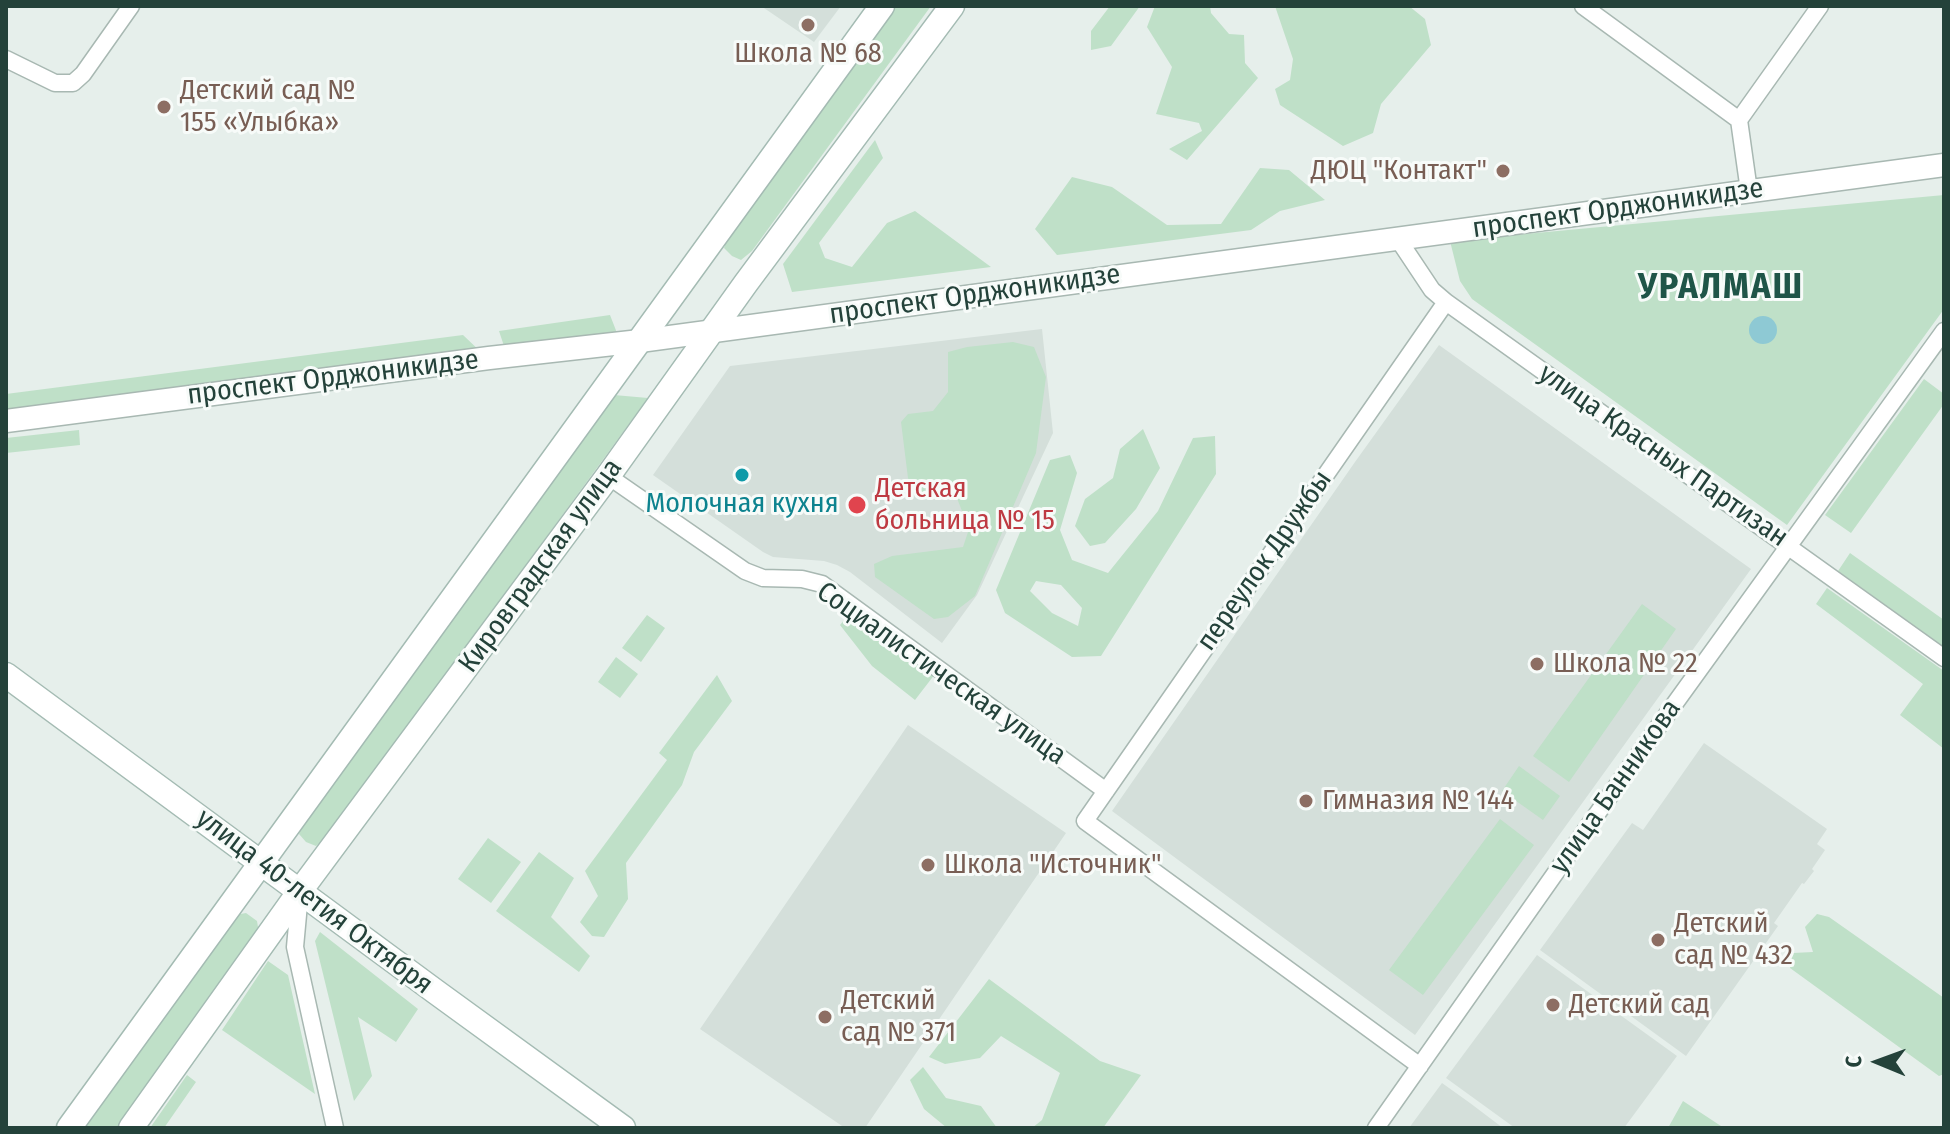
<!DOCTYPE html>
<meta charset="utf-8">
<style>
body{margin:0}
#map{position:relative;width:1950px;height:1134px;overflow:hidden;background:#e6efeb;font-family:"Fira Sans Condensed",sans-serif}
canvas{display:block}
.frame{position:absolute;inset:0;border:8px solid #24423a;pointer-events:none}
.north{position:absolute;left:1838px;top:1022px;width:80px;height:80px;-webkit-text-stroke:6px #f7fbf9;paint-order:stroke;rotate:271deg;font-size:22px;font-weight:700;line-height:32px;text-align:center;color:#24423a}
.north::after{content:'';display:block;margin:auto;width:28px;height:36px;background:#24423a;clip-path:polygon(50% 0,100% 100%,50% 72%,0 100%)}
</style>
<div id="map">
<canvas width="1950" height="1134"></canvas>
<div class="frame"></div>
<div class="north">С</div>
</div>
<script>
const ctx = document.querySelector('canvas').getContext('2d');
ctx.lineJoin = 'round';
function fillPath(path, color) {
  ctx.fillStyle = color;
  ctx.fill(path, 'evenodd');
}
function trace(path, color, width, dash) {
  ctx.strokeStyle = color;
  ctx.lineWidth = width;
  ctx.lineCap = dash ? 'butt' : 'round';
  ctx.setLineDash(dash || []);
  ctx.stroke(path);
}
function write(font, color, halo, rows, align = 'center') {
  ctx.font = font + ' "Fira Sans Condensed",sans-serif';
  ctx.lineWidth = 6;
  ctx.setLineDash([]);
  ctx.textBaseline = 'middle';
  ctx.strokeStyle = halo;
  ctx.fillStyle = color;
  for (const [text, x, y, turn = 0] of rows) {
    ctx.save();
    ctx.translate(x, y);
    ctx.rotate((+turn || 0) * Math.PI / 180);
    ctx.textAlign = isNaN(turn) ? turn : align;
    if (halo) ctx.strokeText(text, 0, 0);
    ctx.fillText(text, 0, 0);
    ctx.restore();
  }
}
fillPath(new Path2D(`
 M761 6H841L814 42Z
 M1042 329 1053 433 977 595 942 643 850 572 837 565 824 561 773 557 763 552 653 475 730 366Z
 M1439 345 1751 569 1415 1035 1112 811 1355 462Z
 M908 725 1066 833 865 1128H845L700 1029Z
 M1704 743 1827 829 1817 844 1825 850 1812 869 1814 871 1804 884 1802 883 1774 923 1778 926 1686 1056 1540 950 1632 823 1643 830Z
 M1537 955 1677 1056 1624 1128H1515L1446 1078Z
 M1442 1083 1470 1103 1503 1128H1409Z`), '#d4dfda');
fillPath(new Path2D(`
 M896 6H931L752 251 741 260 732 256 724 248 729 233Z
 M1110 6H1140L1111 46 1091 50V31Z
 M1155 6H1210L1211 13 1229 34 1244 35 1245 63 1258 78 1187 160 1169 149 1202 131 1199 123 1156 114 1172 67 1147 27Z
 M1275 6H1409L1425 19 1431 45 1381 104 1373 133 1343 146 1280 105 1275 89 1290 80 1293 59Z
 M875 140 883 158 819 243 825 258 852 267 887 223 915 211 991 267 792 292 783 264Z
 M1260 168 1289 170 1325 200 1280 211 1251 230 1057 255 1035 229 1072 177 1112 187 1167 225 1221 224Z
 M1944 195V309L1787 525 1472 299 1460 281 1450 241Z
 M610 315 617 333 505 349 499 331Z
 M463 335 483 354 6 414V394Z
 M1013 342 1034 347 1046 377 1036 453 975 596 948 617 934 619 875 577 874 564 892 556 963 547 969 529 953 488 914 493 908 478 901 422 908 414 933 411 948 392V352L967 347Z
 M1924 379 1944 394V404L1851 533 1825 515Z
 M614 395 648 398 327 837 316 846 306 842 299 834 304 819Z
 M1143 429 1160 468 1136 509 1105 543 1090 546 1075 526 1085 499 1113 478 1120 449Z
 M79 430 80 445 6 453V438Z
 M1215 436 1216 474 1101 656 1072 657 1005 613 996 590 1050 460 1070 455 1077 473 1060 530 1072 560 1108 573 1158 511 1193 438ZM1036 581 1061 585 1082 608 1078 626 1052 613 1030 591Z
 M1850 553 1944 620V647L1838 571Z
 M1827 588 1944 671V749L1900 715 1923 684 1816 604Z
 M1642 604 1676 629 1569 782 1533 756Z
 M850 613 935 674 915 700 872 666 840 625Z
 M647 615 665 628 641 662 622 648Z
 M616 657 638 674 620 698 598 682Z
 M717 675 732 701 694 752 682 785 626 863 628 899 604 937 592 936 580 922 598 896 585 871 667 760 659 753Z
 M1519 766 1560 796 1543 820 1502 791Z
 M1500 819 1534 845 1423 995 1389 970Z
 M488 838 521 862 491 903 458 879Z
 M539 852 574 878 551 917 590 956 579 972 496 911Z
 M246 913 257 921 259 933 118 1128H82L235 915Z
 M1817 914 1829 917 1944 998V1074L1939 1076 1790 968 1793 953 1813 952 1805 927Z
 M320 932 418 1009 396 1042 358 1017 372 1076 354 1101 315 941Z
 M268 961 288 975 315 1094 222 1030Z
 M989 979 1100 1061 1141 1075 1103 1128H1032L1042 1120 1060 1073 1001 1036 980 1058 945 1064 929 1057Z
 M923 1067 946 1098 981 1106 997 1128H947L924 1109 910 1080Z
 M187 1075 196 1082 164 1128H150Z
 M1683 1101 1724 1128H1668Z`), '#bfe0c8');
fillPath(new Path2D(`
 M1749 330a14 14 0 1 1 28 0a14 14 0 1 1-28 0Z`), '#8ec9d4');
const minor = new Path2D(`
 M1583 6 1739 120 1749 191
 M6 59 55 83H73L83 74 131 6
 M1739 120 1820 6
 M1398 239 1432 290 1446 302 1944 658
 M608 476 745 571 763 578 802 579 822 584 1106 791
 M300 893 295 947 335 1128
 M1420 1066 1085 821 1446 302
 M1376 1128 1668 713 1944 331`);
const tertiary = new Path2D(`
 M6 421 489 358 640 341 1944 165`);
const secondary = new Path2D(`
 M6 675 436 992 623 1128
 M69 1128 882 6
 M131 1128 300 891 608 476 746 283 952 6`);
trace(minor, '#a8b8b2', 19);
trace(tertiary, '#a8b8b2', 25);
trace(secondary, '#a4bbb3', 27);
trace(minor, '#fff', 16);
trace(tertiary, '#fff', 22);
trace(secondary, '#fff', 24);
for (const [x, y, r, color] of [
 [808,25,8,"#8d6e63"],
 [164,107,8,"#8d6e63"],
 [1503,171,8,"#8d6e63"],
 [742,475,8,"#0f9aa8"],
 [857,505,10,"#e0444e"],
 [1537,664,8,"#8d6e63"],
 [1306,801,8,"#8d6e63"],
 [928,865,8,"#8d6e63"],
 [1658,940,8,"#8d6e63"],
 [1553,1005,8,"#8d6e63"],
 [825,1017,8,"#8d6e63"]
]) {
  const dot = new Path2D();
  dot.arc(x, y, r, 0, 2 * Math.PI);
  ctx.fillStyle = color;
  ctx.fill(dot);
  trace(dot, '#f7fbf9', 3);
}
write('28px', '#785e54', '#f7fbf9', [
 ["Школа № 68",808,54,"center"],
 ["Детский сад №",180,91],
 ["155 «Улыбка»",180,123],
 ["ДЮЦ \"Контакт\"",1487,171,"right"],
 ["Школа № 22",1553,664],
 ["Гимназия № 144",1322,801],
 ["Школа \"Источник\"",944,865],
 ["Детский",1674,924],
 ["сад № 432",1674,956],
 ["Детский",841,1001],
 ["сад № 371",841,1033],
 ["Детский сад",1569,1005]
], 'left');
write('28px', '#24423a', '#f7fbf9', [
 ["проспект Орджоникидзе",1618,209,-8],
 ["проспект Орджоникидзе",975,295,-8],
 ["проспект Орджоникидзе",333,378,-7],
 ["улица Красных Партизан",1663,456,35],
 ["переулок Дружбы",1265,561,-55],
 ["Кировградская улица",541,566,-54],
 ["Социалистическая улица",941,674,35],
 ["улица Банникова",1616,787,-55],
 ["улица 40-летия Октября",314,902,37]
]);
write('28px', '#be3a42', '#f7fbf9', [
 ["Детская",875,489],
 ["больница № 15",875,521]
], 'left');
write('28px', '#0d838f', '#f7fbf9', [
 ["Молочная кухня",742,504]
]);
ctx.letterSpacing = '2px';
write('bold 36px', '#1f5548', '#f7fbf9', [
 ["УРАЛМАШ",1721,288]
]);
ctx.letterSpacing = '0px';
</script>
